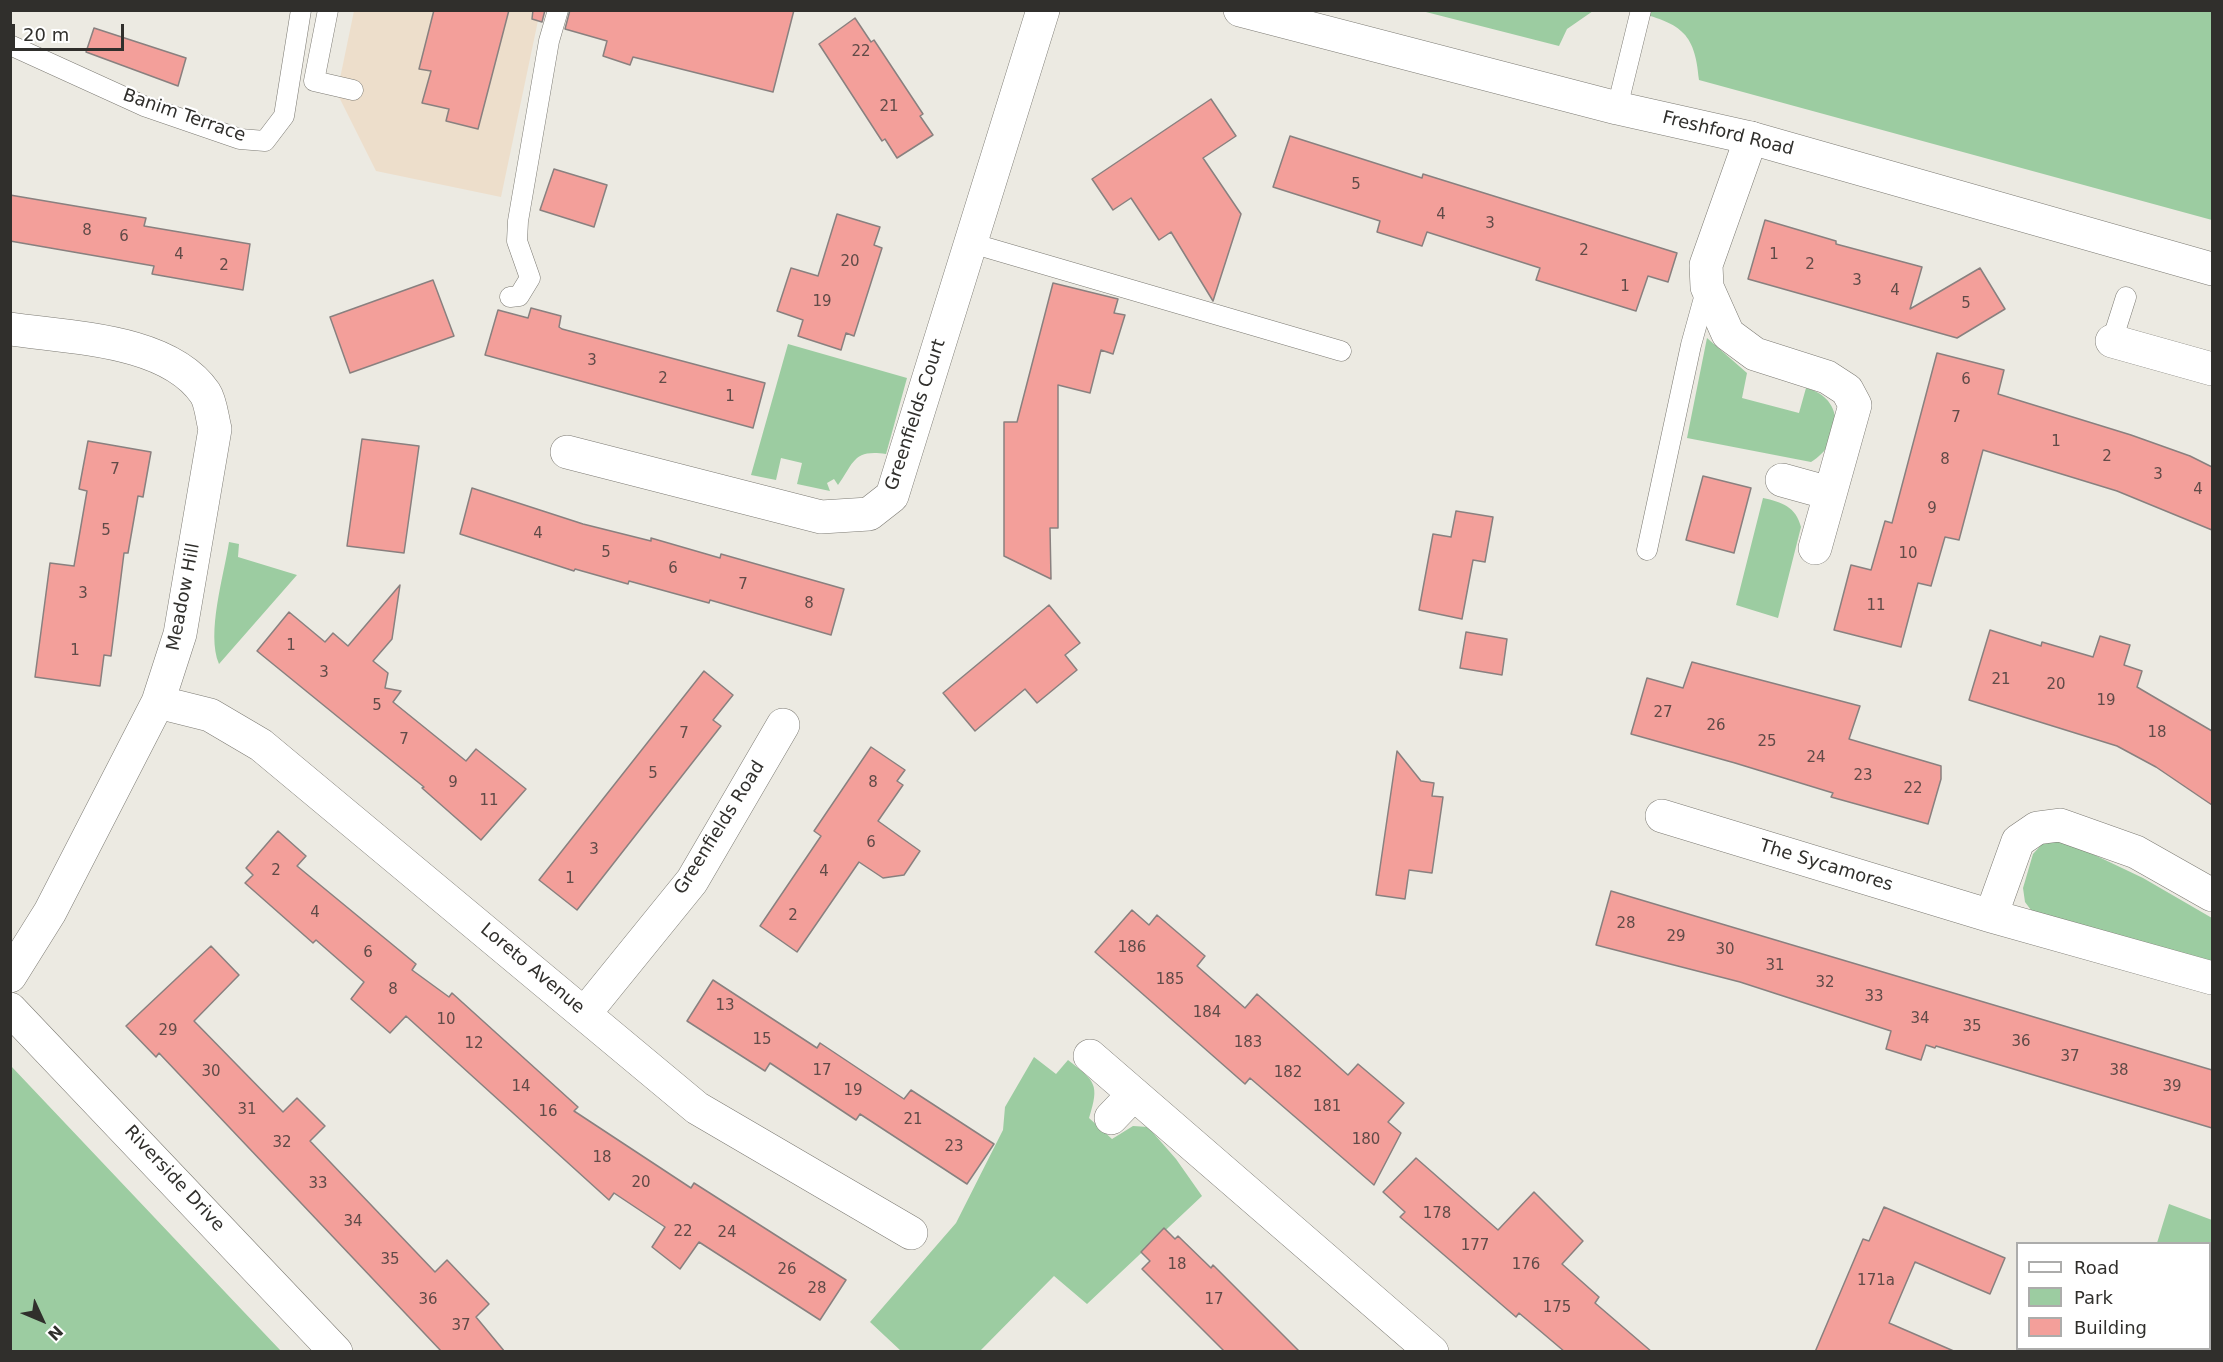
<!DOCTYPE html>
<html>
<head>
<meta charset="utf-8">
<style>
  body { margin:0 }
  #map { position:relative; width:2223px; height:1362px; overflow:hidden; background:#eceae2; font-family:"DejaVu Sans",sans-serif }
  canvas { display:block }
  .frame { position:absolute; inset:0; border:12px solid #302f2c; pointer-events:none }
  .legend { position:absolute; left:2016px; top:1242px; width:195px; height:108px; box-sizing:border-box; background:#fff; border:2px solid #acacab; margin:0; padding:8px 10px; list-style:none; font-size:18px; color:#302f2c }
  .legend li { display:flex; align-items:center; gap:12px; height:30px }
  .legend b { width:30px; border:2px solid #acacab }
  .north { position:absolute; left:12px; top:1290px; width:60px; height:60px; -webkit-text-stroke:4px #fff; paint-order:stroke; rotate:134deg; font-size:16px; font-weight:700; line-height:24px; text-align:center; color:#302f2c }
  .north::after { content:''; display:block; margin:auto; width:21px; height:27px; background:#302f2c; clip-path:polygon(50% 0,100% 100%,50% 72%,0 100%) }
  .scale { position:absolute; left:12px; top:24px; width:112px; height:27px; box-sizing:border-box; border:3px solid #302f2c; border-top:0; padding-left:8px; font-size:18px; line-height:21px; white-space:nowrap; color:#302f2c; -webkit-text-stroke:4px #fff; paint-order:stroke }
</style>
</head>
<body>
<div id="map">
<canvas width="2223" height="1362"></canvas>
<div class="frame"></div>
<ul class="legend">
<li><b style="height:8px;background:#fff"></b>Road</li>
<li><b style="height:16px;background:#9ccca1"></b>Park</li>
<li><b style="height:16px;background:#f39f9a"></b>Building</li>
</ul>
<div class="north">N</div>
<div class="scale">20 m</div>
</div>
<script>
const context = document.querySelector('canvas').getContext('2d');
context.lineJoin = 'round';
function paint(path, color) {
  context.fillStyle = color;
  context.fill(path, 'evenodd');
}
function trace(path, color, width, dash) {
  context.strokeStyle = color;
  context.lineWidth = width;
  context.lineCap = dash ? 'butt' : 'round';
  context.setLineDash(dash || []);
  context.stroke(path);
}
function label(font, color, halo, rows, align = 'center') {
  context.font = font + ' "DejaVu Sans",sans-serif';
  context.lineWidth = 4.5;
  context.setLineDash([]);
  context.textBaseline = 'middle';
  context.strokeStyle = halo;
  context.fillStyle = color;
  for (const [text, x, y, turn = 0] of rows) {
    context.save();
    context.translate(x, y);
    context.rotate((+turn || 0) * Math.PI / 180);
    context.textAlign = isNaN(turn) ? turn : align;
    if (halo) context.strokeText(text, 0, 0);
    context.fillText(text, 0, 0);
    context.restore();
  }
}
paint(new Path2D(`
  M 354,11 L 540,11 L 501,197 L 376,171 L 337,93 Z`), '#eddecb');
paint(new Path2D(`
  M 1422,11 L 1593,11 L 1567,29 L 1559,46 Z
  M 1634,11 L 2212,11 L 2212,220 L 1699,80 C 1695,30 1679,24 1634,11 Z
  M 1707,338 L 1747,373 L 1742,398 L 1799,413 L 1806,388 C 1846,398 1843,443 1811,462 L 1687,438 Z
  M 788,344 L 907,378 L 886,454 C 853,449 854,463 838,485 L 834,479 L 827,483 L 830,491 L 797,484 L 802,463 L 781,458 L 776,480 L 751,475 Z
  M 1763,498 C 1782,502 1796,507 1801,527 L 1778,618 L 1736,605 Z
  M 229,542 L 239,544 L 238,557 L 297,575 L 219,664 C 206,633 224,576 229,542 Z
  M 2061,839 L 2143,878 L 2212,918 L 2212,964 L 2034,914 L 2025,902 L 2023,888 L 2033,854 L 2044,842 Z
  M 1034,1057 L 1056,1074 L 1068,1060 C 1095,1081 1100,1084 1089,1118 L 1112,1139 L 1133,1126 L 1148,1127 L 1176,1159 L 1202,1196 L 1087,1304 L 1054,1276 L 980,1351 L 901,1351 L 870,1322 L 956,1223 L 1003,1130 L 1005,1107 Z
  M 11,1066 L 243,1311 L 281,1351 L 11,1351 Z
  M 2169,1204 L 2212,1220 L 2212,1351 L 2123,1351 L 2124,1348 L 2210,1348 L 2210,1244 L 2157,1243 Z`), '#9ccca1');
const building = new Path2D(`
  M 434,10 L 509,10 L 478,129 L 446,121 L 449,109 L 422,103 L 431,71 L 419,69 Z
  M 533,10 L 545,10 L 542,22 L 532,19 Z
  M 570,10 L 794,10 L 773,92 L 633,57 L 630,65 L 603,56 L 607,41 L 565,29 Z
  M 855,18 L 871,42 L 874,40 L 923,114 L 920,116 L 933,135 L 897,158 L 885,139 L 882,141 L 819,44 Z
  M 94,28 L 186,58 L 178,86 L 86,52 Z
  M 1211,99 L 1236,136 L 1203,158 L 1241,214 L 1213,301 L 1171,232 L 1159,240 L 1131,198 L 1113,210 L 1092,179 Z
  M 1290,136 L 1422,178 L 1423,174 L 1677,253 L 1668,282 L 1648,276 L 1636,311 L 1536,280 L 1540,268 L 1427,232 L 1422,246 L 1377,232 L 1380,221 L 1273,187 Z
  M 554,169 L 607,185 L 594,227 L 540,210 Z
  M 10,195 L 146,218 L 144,226 L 250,244 L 243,290 L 152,274 L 154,266 L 10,241 Z
  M 837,214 L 880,227 L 874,245 L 882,248 L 854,336 L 846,333 L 841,350 L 798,336 L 803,320 L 777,311 L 791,268 L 818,276 Z
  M 1765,220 L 1836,241 L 1836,244 L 1922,267 L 1910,309 L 1980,268 L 2005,309 L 1957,338 L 1748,279 Z
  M 433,280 L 454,336 L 350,373 L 330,317 Z
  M 1053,283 L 1118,299 L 1114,313 L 1125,315 L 1113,354 L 1101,350 L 1090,393 L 1058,385 L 1058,528 L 1050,528 L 1051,579 L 1004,556 L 1004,422 L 1017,422 Z
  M 531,308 L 561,316 L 559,327 L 562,329 L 765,383 L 753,428 L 485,355 L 498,310 L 528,318 Z
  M 1937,353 L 2004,370 L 1998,394 L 2131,435 L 2190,456 L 2212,467 L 2212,530 L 2117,491 L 1983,450 L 1959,540 L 1945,537 L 1931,586 L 1918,583 L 1901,647 L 1834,630 L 1851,565 L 1871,570 L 1885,521 L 1892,523 Z
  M 362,439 L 419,446 L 404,553 L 347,546 Z
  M 88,441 L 151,452 L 143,497 L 138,496 L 128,553 L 124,553 L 111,656 L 104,655 L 100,686 L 35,677 L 50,563 L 74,566 L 87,491 L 79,489 Z
  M 1703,476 L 1751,488 L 1734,553 L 1686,540 Z
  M 472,488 L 583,524 L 651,541 L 651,538 L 720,558 L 721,554 L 844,589 L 831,635 L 710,600 L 709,603 L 629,581 L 628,584 L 575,569 L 574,571 L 460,534 Z
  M 1456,511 L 1493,517 L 1485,562 L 1473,560 L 1462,619 L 1419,610 L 1433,534 L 1451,537 Z
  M 400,585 L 392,639 L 373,661 L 388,673 L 385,688 L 401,691 L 393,702 L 466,761 L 476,749 L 526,789 L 481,840 L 422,788 L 424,787 L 257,651 L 289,612 L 325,642 L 333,633 L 348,646 Z
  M 1049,605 L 1080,643 L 1065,655 L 1077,670 L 1037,703 L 1025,689 L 975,731 L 943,693 Z
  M 1990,630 L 2041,646 L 2042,642 L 2093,657 L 2100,636 L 2130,645 L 2124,665 L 2142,671 L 2137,687 L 2212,731 L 2212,805 L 2156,767 L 2117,746 L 1969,700 Z
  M 1466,632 L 1507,639 L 1502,675 L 1460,668 Z
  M 1692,662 L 1860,706 L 1849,739 L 1941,766 L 1941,779 L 1928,824 L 1831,797 L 1833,793 L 1735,763 L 1631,734 L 1647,678 L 1683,688 Z
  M 704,671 L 733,695 L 713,720 L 721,726 L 577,910 L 539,880 Z
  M 871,747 L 905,770 L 897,781 L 903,785 L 878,821 L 920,851 L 904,875 L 883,878 L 859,862 L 797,952 L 760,926 L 821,836 L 814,831 Z
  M 1397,751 L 1421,781 L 1434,783 L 1432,796 L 1443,797 L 1432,873 L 1409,870 L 1405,899 L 1376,895 Z
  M 278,831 L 306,856 L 297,866 L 416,964 L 412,970 L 449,997 L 452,993 L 578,1107 L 574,1111 L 691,1188 L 694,1183 L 846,1280 L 820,1320 L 699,1242 L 680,1269 L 652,1247 L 665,1227 L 614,1193 L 609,1200 L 406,1016 L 390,1033 L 351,999 L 364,982 L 316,940 L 313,943 L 245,883 L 253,875 L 246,868 Z
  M 1611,891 L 2212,1070 L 2212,1128 L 1936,1046 L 1935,1048 L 1926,1045 L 1921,1060 L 1886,1049 L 1891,1031 L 1740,982 L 1596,945 Z
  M 1132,910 L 1149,925 L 1157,915 L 1205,956 L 1197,966 L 1245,1008 L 1257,994 L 1348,1075 L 1358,1064 L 1404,1103 L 1388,1122 L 1401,1133 L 1374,1185 L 1250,1078 L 1245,1084 L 1095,952 Z
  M 211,946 L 239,975 L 194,1021 L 283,1112 L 297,1098 L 325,1126 L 310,1141 L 435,1272 L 447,1260 L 489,1304 L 476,1317 L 505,1352 L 442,1352 L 159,1053 L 156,1057 L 126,1026 Z
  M 713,980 L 817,1048 L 820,1043 L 904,1099 L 911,1090 L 994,1144 L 967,1184 L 860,1114 L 856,1120 L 770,1063 L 765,1071 L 687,1021 Z
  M 1416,1158 L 1498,1230 L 1534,1192 L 1583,1241 L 1562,1264 L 1599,1297 L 1595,1303 L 1652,1352 L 1565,1352 L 1519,1313 L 1516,1317 L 1400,1217 L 1405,1212 L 1383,1192 Z
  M 1884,1207 L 2005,1258 L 1990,1294 L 1915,1262 L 1889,1323 L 1956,1352 L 1815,1352 L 1863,1239 L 1869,1241 Z
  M 1164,1228 L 1175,1239 L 1178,1236 L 1211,1268 L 1213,1265 L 1300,1352 L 1225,1352 L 1142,1269 L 1150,1261 L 1141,1252 Z`);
paint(building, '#f39f9a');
trace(building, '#89807f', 1.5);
const service = new Path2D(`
  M 328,10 L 314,81 L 353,90
  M 10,45 L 144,106 L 240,139 L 265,141 L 284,116 L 301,10
  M 1617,108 L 1641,10
  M 971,243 L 1341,351
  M 510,297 L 519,296 L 530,278 L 517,241 L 518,221 L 549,41 L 558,10
  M 2112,341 L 2126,297
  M 1647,550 L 1691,345 L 1707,287`);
const minor = new Path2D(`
  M 1751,138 L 1706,265 L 1707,287 L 1728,334 L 1755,354 L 1827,377 L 1847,390 L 1855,405 L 1815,548
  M 10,329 C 71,338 168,339 205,393 C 211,402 212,418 215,429 L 180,634 L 158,702 L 50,912 L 10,976
  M 2112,341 L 2212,369
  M 567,452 L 821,517 L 869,514 L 892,496 L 1043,10
  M 1782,480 L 1829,493
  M 158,702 L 210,715 L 261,745 L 697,1108 L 911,1233
  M 1662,816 L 1991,916 L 2212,978
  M 1991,916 L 2018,841 L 2037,828 L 2060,825 L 2136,852 L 2212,895
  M 10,1009 L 336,1352
  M 585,1013 L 692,881 L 783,725
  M 1090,1056 L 1432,1352
  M 1111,1118 L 1134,1094`);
const secondary = new Path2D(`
  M 1240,10 L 1617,108 L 1751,138 L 2212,269`);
trace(service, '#7c7a73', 21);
trace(minor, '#7c7a73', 34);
trace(secondary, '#7c7a73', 34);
trace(service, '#fff', 20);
trace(minor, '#fff', 33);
trace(secondary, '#fff', 33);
label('15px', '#614b48', null, [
  ["22",861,52],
  ["21",889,107],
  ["5",1356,185],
  ["4",1441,215],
  ["3",1490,224],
  ["8",87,231],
  ["6",124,237],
  ["2",1584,251],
  ["4",179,255],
  ["1",1774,255],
  ["20",850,262],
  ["2",1810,265],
  ["2",224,266],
  ["3",1857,281],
  ["1",1625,287],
  ["4",1895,291],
  ["19",822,302],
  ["5",1966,304],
  ["3",592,361],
  ["2",663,379],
  ["6",1966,380],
  ["1",730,397],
  ["7",1956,418],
  ["1",2056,442],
  ["2",2107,457],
  ["8",1945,460],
  ["7",115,470],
  ["3",2158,475],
  ["4",2198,490],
  ["9",1932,509],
  ["5",106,531],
  ["4",538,534],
  ["5",606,553],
  ["10",1908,554],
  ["6",673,569],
  ["7",743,585],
  ["3",83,594],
  ["8",809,604],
  ["11",1876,606],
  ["1",291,646],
  ["1",75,651],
  ["3",324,673],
  ["21",2001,680],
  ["20",2056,685],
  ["19",2106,701],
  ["5",377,706],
  ["27",1663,713],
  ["26",1716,726],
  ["18",2157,733],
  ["7",684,734],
  ["7",404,740],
  ["25",1767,742],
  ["24",1816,758],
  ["5",653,774],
  ["23",1863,776],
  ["9",453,783],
  ["8",873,783],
  ["22",1913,789],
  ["11",489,801],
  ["6",871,843],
  ["3",594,850],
  ["2",276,871],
  ["4",824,872],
  ["1",570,879],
  ["4",315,913],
  ["2",793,916],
  ["28",1626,924],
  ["29",1676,937],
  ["186",1132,948],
  ["30",1725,950],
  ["6",368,953],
  ["31",1775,966],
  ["185",1170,980],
  ["32",1825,983],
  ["8",393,990],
  ["33",1874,997],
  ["13",725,1006],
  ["184",1207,1013],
  ["34",1920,1019],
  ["10",446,1020],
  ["35",1972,1027],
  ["29",168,1031],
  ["15",762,1040],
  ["36",2021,1042],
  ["183",1248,1043],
  ["12",474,1044],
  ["37",2070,1057],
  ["17",822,1071],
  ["38",2119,1071],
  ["30",211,1072],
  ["182",1288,1073],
  ["14",521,1087],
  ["39",2172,1087],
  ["19",853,1091],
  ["181",1327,1107],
  ["31",247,1110],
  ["16",548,1112],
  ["21",913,1120],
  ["180",1366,1140],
  ["32",282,1143],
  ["23",954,1147],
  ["18",602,1158],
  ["20",641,1183],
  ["33",318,1184],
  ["178",1437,1214],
  ["34",353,1222],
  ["22",683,1232],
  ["24",727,1233],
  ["177",1475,1246],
  ["35",390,1260],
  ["18",1177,1265],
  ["176",1526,1265],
  ["26",787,1270],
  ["171a",1876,1281],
  ["28",817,1289],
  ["36",428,1300],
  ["17",1214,1300],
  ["175",1557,1308],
  ["37",461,1326]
]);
label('18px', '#302f2c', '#fff', [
  ["Banim Terrace",184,116,19],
  ["Freshford Road",1728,134,14],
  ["Greenfields Court",916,415,-72],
  ["Meadow Hill",184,597,-79],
  ["Greenfields Road",720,828,-58],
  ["The Sycamores",1826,866,17],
  ["Loreto Avenue",532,969,40],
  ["Riverside Drive",174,1179,47]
]);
</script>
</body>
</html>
